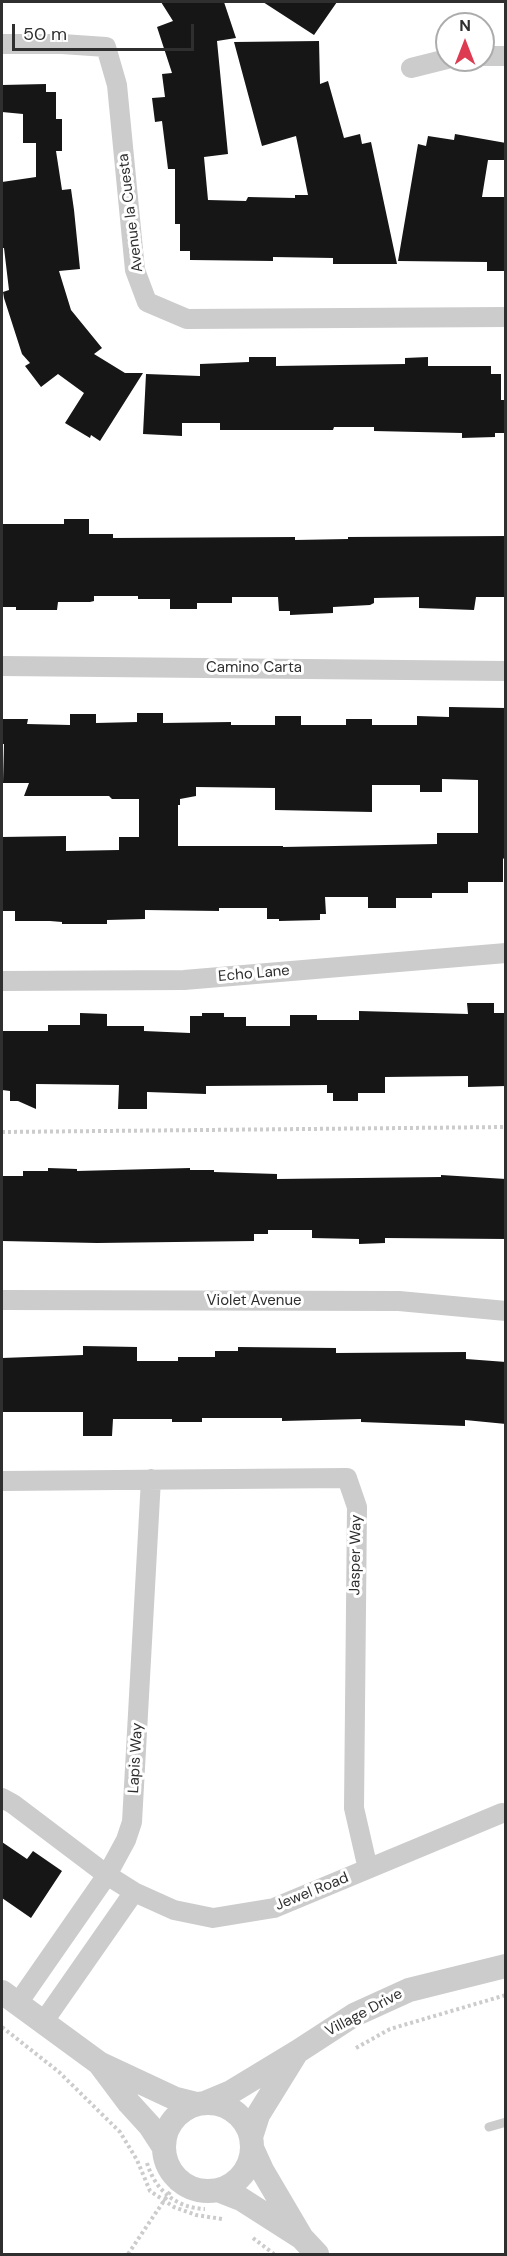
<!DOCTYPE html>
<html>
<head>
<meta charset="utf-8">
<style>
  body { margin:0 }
  #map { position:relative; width:507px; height:2256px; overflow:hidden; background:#fff; font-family:"DM Sans",sans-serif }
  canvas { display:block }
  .frame { position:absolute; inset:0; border:3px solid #2f2f2f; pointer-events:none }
  .north { position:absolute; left:435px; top:12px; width:60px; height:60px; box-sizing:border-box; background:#fff; border:2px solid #acacac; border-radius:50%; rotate:0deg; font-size:16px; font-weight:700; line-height:24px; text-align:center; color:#2f2f2f }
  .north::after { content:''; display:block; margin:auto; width:21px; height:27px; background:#dc3b51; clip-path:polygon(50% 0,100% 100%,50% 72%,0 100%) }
  .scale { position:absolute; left:12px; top:24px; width:182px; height:27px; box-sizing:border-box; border:3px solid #2f2f2f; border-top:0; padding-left:8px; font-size:18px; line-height:21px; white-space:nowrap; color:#2f2f2f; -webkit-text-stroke:4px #fff; paint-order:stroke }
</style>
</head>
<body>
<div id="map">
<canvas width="507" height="2256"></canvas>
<div class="frame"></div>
<div class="north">N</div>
<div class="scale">50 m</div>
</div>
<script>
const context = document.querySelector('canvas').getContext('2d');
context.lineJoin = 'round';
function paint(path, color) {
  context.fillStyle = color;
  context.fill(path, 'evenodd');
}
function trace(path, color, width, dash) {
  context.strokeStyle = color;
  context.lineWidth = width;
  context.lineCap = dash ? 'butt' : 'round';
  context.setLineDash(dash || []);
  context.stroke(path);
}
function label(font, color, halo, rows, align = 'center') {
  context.font = font + ' "DM Sans",sans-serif';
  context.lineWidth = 6;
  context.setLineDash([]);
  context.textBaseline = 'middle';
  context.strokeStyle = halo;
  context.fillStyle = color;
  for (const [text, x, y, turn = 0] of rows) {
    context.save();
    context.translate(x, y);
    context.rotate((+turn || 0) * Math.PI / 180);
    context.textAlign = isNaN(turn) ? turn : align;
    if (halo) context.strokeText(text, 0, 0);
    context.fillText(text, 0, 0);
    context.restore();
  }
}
paint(new Path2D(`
  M 161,2 L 224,2 L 236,38 L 217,41 L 228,154 L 204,157 L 208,200 L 246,201 L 248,197 L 295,198 L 295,195 L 308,195 L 296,136 L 262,146 L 234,42 L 319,41 L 320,84 L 328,81 L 344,138 L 360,134 L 362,144 L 371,142 L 397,264 L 333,264 L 333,258 L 273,257 L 273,261 L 190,260 L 190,251 L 180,251 L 180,224 L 175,224 L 175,169 L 168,169 L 162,121 L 155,122 L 152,98 L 165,97 L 162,74 L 172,73 L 157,27 L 173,21 Z
  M 263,2 L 337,2 L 314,35 Z
  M 46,84 L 46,92 L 56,92 L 56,119 L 62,119 L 62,151 L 56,151 L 62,190 L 71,189 L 74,210 L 80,269 L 59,271 L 71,310 L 102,348 L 94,354 L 125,373 L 143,373 L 100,441 L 91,435 L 90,438 L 65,423 L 84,393 L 58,374 L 41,387 L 25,366 L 30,363 L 22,354 L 4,298 L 3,292 L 9,290 L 4,248 L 2,248 L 2,182 L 36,177 L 36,143 L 23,143 L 23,114 L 2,112 L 2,85 Z
  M 455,134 L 506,143 L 506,160 L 488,160 L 482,197 L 506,197 L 506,271 L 487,271 L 487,262 L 398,261 L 418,144 L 426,146 L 428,136 L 454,140 Z
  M 249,357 L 276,357 L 276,366 L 405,364 L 405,358 L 428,357 L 428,366 L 491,366 L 491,374 L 501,374 L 501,400 L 506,400 L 506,433 L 495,433 L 495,437 L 462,438 L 462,433 L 374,431 L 374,427 L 334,427 L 333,430 L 220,430 L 220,423 L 182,423 L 182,436 L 143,434 L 146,374 L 200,376 L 200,364 L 249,362 Z
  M 64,519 L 89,519 L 89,534 L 113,534 L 113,538 L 295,537 L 295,540 L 348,539 L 348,537 L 506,536 L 506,597 L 476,597 L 474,610 L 419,608 L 419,597 L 374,598 L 374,603 L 370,605 L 333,607 L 333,613 L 290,615 L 290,611 L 279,611 L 278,597 L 232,597 L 232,603 L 197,603 L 197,609 L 170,609 L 170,599 L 138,599 L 138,596 L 94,596 L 94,601 L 90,602 L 58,602 L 57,610 L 16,610 L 16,607 L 2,607 L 2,524 L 64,524 Z
  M 449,707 L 506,708 L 506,856 L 503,859 L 503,882 L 468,882 L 468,893 L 432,893 L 432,898 L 396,898 L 396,908 L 368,908 L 368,897 L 325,897 L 326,914 L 320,914 L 320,920 L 279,921 L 279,919 L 267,919 L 267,908 L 219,908 L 219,911 L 145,910 L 145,919 L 107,920 L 107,924 L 62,924 L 62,922 L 50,921 L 15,921 L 15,911 L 2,911 L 2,837 L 66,836 L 66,851 L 119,850 L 119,837 L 139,837 L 139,799 L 112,799 L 109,796 L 24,796 L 29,783 L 3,783 L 4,744 L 2,744 L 2,719 L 28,719 L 27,724 L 70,725 L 70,714 L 96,714 L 96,723 L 137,722 L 137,713 L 163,713 L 163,723 L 231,722 L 231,725 L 275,725 L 275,716 L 301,716 L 301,725 L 346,725 L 346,719 L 372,719 L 372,725 L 417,725 L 417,716 L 449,717 ZM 442,779 L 478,780 L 478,833 L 437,833 L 437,844 L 283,847 L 283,846 L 178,846 L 178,805 L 180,805 L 180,799 L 196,796 L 196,787 L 275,788 L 275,810 L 372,812 L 372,785 L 420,785 L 420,792 L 442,792 Z
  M 467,1003 L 494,1003 L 494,1013 L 506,1013 L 506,1086 L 468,1087 L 468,1076 L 385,1077 L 385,1093 L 358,1093 L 358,1101 L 333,1101 L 333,1093 L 327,1093 L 327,1085 L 206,1086 L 206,1094 L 147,1092 L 147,1109 L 118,1109 L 119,1085 L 36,1084 L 36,1109 L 18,1101 L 10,1101 L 10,1091 L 2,1090 L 2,1031 L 48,1031 L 48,1025 L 80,1025 L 80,1013 L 107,1014 L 107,1026 L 144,1026 L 144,1031 L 190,1033 L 190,1016 L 202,1016 L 202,1013 L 224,1013 L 224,1017 L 246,1017 L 246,1026 L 290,1026 L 290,1015 L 317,1015 L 317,1020 L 359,1020 L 359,1011 L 468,1014 Z
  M 48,1168 L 77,1169 L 77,1171 L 190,1168 L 190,1170 L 214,1170 L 214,1172 L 277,1174 L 277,1179 L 441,1177 L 441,1175 L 506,1179 L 506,1239 L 385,1238 L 385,1243 L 359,1244 L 359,1239 L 312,1238 L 312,1230 L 268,1230 L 268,1234 L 254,1234 L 254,1241 L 97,1243 L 2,1241 L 2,1176 L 23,1176 L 23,1171 L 48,1171 Z
  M 83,1346 L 137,1347 L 137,1361 L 178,1361 L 178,1357 L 215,1357 L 215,1351 L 238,1351 L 238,1347 L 336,1348 L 336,1353 L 466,1352 L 466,1359 L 506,1362 L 506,1424 L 465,1420 L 465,1426 L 361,1422 L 361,1419 L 282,1421 L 282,1418 L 202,1418 L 202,1422 L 172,1422 L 172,1419 L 113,1419 L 112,1436 L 83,1436 L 83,1412 L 2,1412 L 2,1358 L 83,1355 Z
  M 2,1842 L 27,1859 L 33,1851 L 62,1871 L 31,1918 L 2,1898 Z`), '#161616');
trace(new Path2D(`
  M 2,1132 L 506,1127
  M 2,2027 L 59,2072 L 120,2132 L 137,2160 L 150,2191 L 174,2207 L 196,2215 L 222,2219
  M 356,2048 L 390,2029 L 506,1995
  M 147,2163 C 155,2190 176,2208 205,2209
  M 253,2238 L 274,2254
  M 128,2254 L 178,2180`), '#ccc', 4, [3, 3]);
trace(new Path2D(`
  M 489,2127 L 506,2122`), '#ccc', 9);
trace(new Path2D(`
  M 2,44 L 62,44 L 106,47 L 117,85 L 135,270 L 147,302 L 187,319 L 506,317
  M 483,56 L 506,56
  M 411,68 L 447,59
  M 2,666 L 506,671
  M 2,981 L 184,980 L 506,953
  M 2,1300 L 399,1301 L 506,1311
  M 2,1481 L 347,1478 L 357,1507 L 354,1808 L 368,1869
  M 2,1798 L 13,1804 L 107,1875 L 134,1892 L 174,1910 L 213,1918 L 274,1908 L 502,1813
  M 18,2003 L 107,1875 L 126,1840 L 132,1822 L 151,1479
  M 44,2021 L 134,1892`), '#ccc', 20);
trace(new Path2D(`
  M 2,1992 L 99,2063
  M 297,2052 L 354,2015 L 409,1990 L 506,1966
  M 207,2102 L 231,2092 L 297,2052 L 258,2115 L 251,2137
  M164 2147a44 44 0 1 1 88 0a44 44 0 1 1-88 0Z
  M 163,2146 L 150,2126 L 129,2103 L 99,2063 L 176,2099 L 196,2104
  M 218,2190 L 241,2199 L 302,2238 L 262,2170 L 252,2148
  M 302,2238 L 317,2254`), '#ccc', 24);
label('15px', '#2f2f2f', '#fff', [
  ["Avenue la Cuesta",131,213,-97],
  ["Camino Carta",254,668],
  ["Echo Lane",254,974,-5],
  ["Violet Avenue",254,1301],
  ["Jasper Way",356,1555,-89],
  ["Lapis Way",136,1758,-87],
  ["Jewel Road",312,1892,-22],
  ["Village Drive",364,2013,-28]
]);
</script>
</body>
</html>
